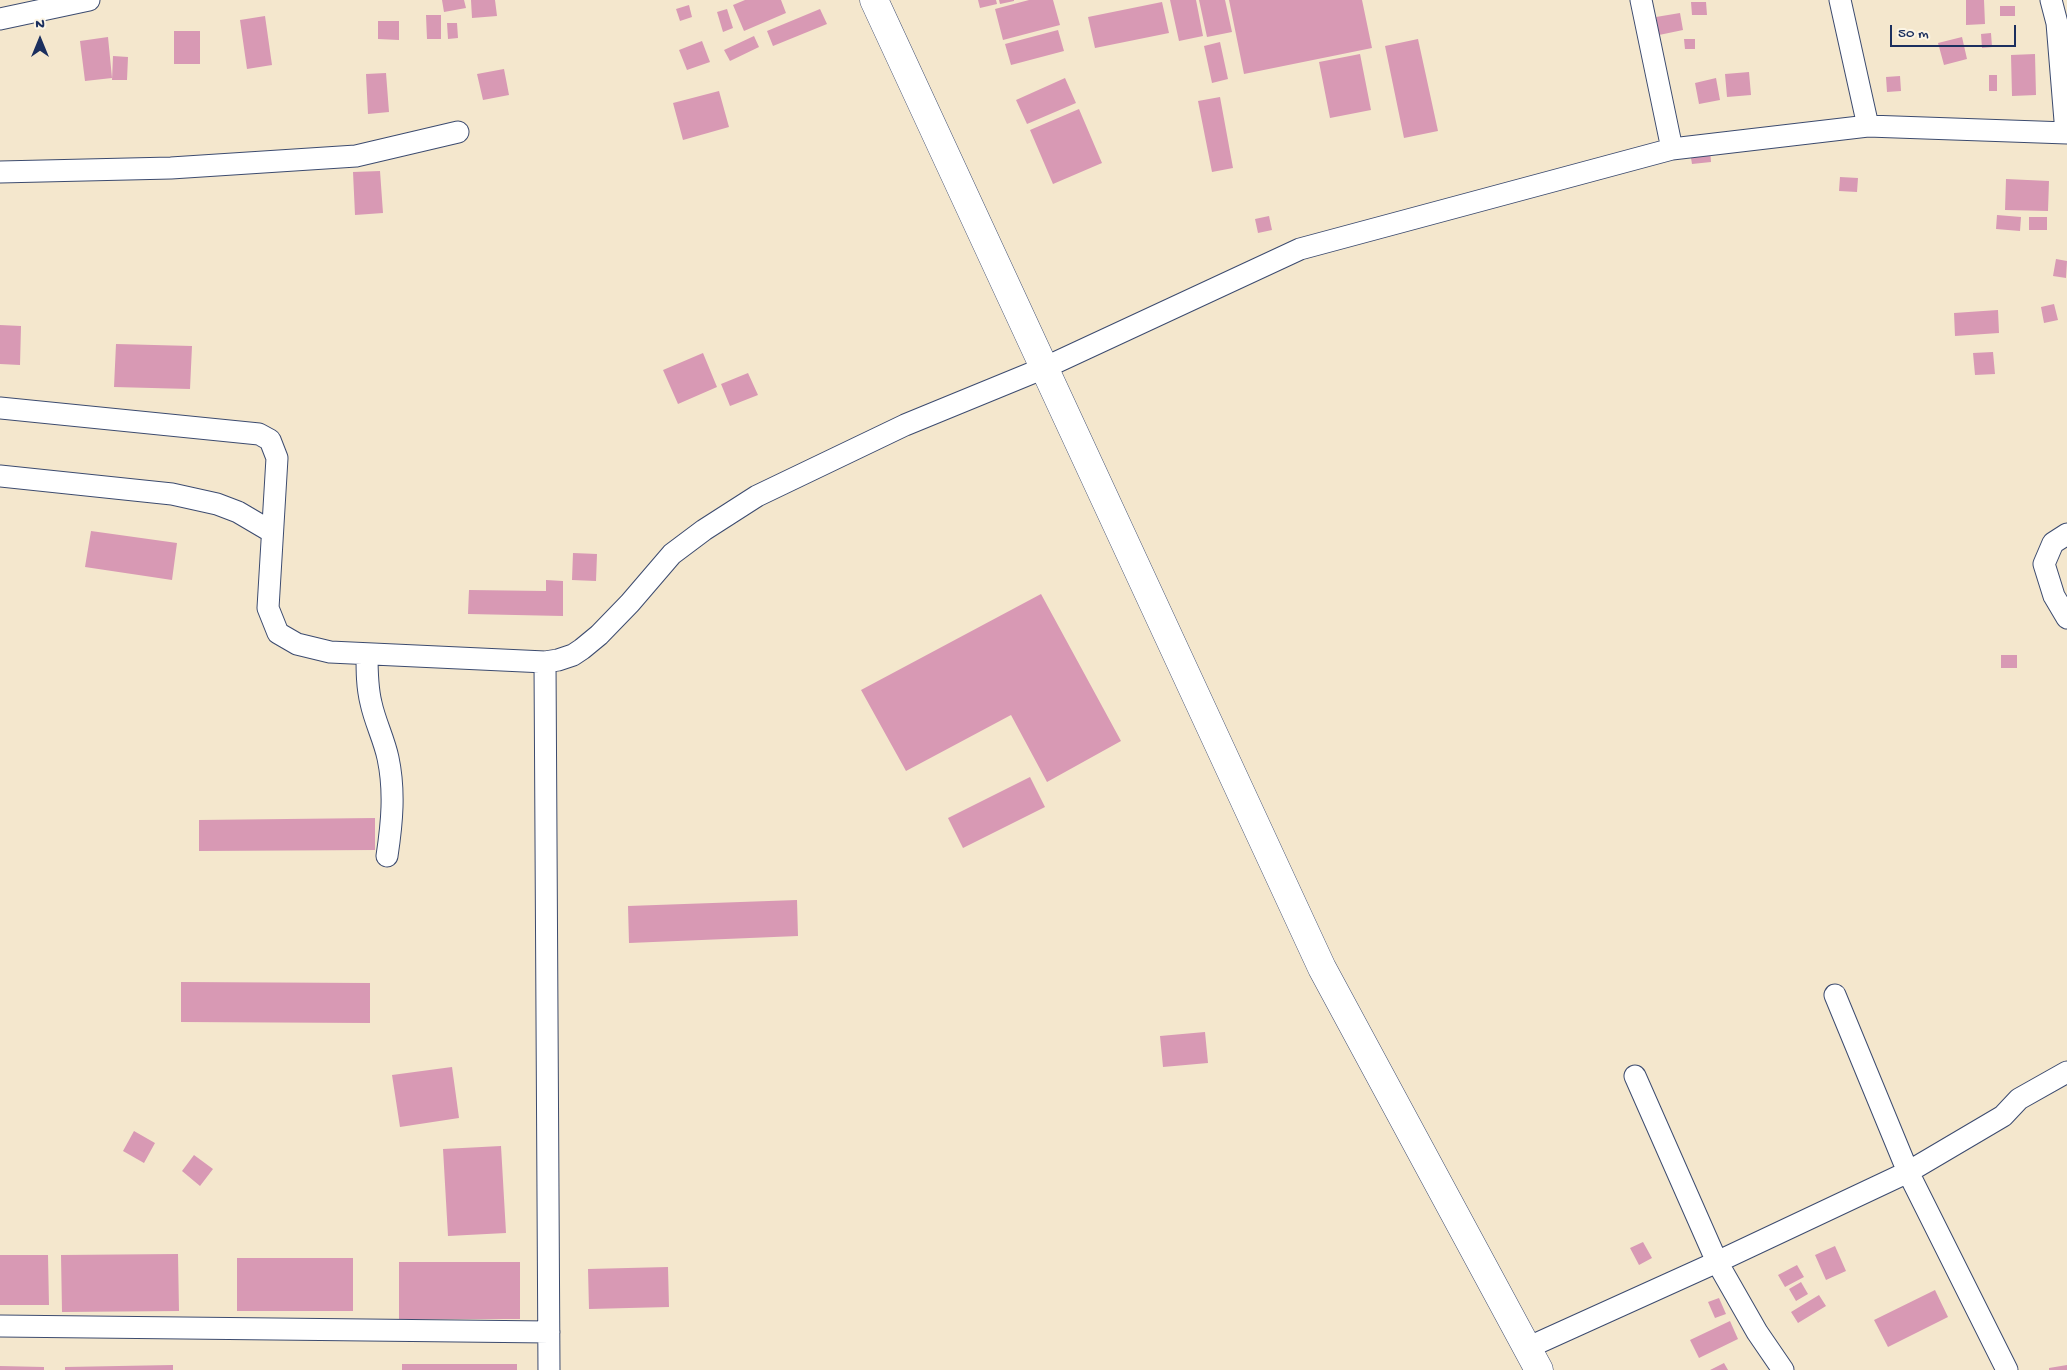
<!DOCTYPE html>
<html>
<head>
<meta charset="utf-8">
<style>
  body { margin:0 }
  #map { position:relative; width:2067px; height:1370px; overflow:hidden; background:#f4e7cd; font-family:"Gochi Hand",sans-serif }
  canvas { display:block }
  .north { position:absolute; left:15px; top:15px; width:50px; height:50px; -webkit-text-stroke:4px #fcf5e5; paint-order:stroke; rotate:0deg; font-size:14px; font-weight:700; line-height:20px; text-align:center; color:#1b2f5e }
  .north::after { content:''; display:block; margin:auto; width:18px; height:22px; background:#1b2f5e; clip-path:polygon(50% 0,100% 100%,50% 72%,0 100%) }
  .scale { position:absolute; left:1890px; top:25px; width:126px; height:22px; box-sizing:border-box; border:2px solid #1b2f5e; border-top:0; padding-left:6px; font-size:15px; line-height:18px; white-space:nowrap; color:#1b2f5e; -webkit-text-stroke:4px #fcf5e5; paint-order:stroke }
</style>
</head>
<body>
<div id="map">
<canvas width="2067" height="1370"></canvas>
<div class="north">N</div>
<div class="scale">50 m</div>
</div>
<script>
const context = document.querySelector('canvas').getContext('2d');
context.lineJoin = 'round';
function paint(path, color) {
  context.fillStyle = color;
  context.fill(path, 'evenodd');
}
function trace(path, color, width, dash) {
  context.strokeStyle = color;
  context.lineWidth = width;
  context.lineCap = dash ? 'butt' : 'round';
  context.setLineDash(dash || []);
  context.stroke(path);
}
paint(new Path2D(`
  M 442,0 L 464,0 L 466,8 L 444,12 Z
  M 471,0 L 495,0 L 497,16 L 472,18 Z
  M 745,0 L 781,0 L 786,13 L 744,31 L 733,5 Z
  M 978,0 L 996,0 L 997,4 L 980,8 Z
  M 999,0 L 1014,0 L 1014,1 L 1000,4 Z
  M 1029,0 L 1053,0 L 1060,25 L 1003,40 L 995,9 Z
  M 1170,0 L 1196,0 L 1203,36 L 1179,41 Z
  M 1199,0 L 1225,0 L 1232,32 L 1207,37 Z
  M 1229,0 L 1362,0 L 1372,48 L 1244,74 Z
  M 1966,0 L 1984,0 L 1985,24 L 1966,25 Z
  M 1162,2 L 1169,33 L 1095,48 L 1088,17 Z
  M 1691,2 L 1706,2 L 1707,15 L 1692,15 Z
  M 689,5 L 692,17 L 680,21 L 676,9 Z
  M 2000,6 L 2015,6 L 2015,16 L 2000,16 Z
  M 727,9 L 733,28 L 723,32 L 717,12 Z
  M 820,9 L 827,24 L 773,46 L 767,31 Z
  M 1680,13 L 1683,30 L 1659,35 L 1656,17 Z
  M 426,15 L 441,15 L 441,39 L 427,39 Z
  M 265,16 L 272,65 L 247,69 L 240,20 Z
  M 378,21 L 399,21 L 399,40 L 378,39 Z
  M 447,23 L 457,23 L 458,38 L 448,39 Z
  M 1058,30 L 1064,51 L 1011,65 L 1005,44 Z
  M 174,31 L 200,31 L 200,64 L 174,64 Z
  M 1991,33 L 1992,47 L 1982,48 L 1981,34 Z
  M 754,36 L 759,47 L 730,61 L 724,50 Z
  M 108,37 L 112,78 L 85,81 L 80,41 Z
  M 1962,37 L 1967,59 L 1944,65 L 1938,43 Z
  M 1418,39 L 1438,131 L 1404,138 L 1385,46 Z
  M 1684,39 L 1695,39 L 1695,49 L 1685,49 Z
  M 702,41 L 710,62 L 687,70 L 679,50 Z
  M 1220,42 L 1228,79 L 1212,83 L 1204,46 Z
  M 1360,54 L 1371,110 L 1330,118 L 1319,62 Z
  M 2035,54 L 2036,95 L 2012,96 L 2011,55 Z
  M 113,56 L 128,57 L 127,80 L 112,80 Z
  M 504,69 L 509,95 L 483,100 L 477,74 Z
  M 1749,72 L 1751,95 L 1727,97 L 1725,74 Z
  M 386,73 L 389,112 L 368,114 L 366,74 Z
  M 1989,75 L 1997,75 L 1997,91 L 1989,91 Z
  M 1900,76 L 1901,91 L 1887,92 L 1886,77 Z
  M 1065,78 L 1076,103 L 1027,124 L 1016,100 Z
  M 1716,78 L 1720,100 L 1699,104 L 1695,83 Z
  M 719,91 L 729,127 L 683,140 L 673,103 Z
  M 1220,97 L 1233,168 L 1212,172 L 1198,101 Z
  M 1079,109 L 1102,163 L 1053,184 L 1030,130 Z
  M 1710,150 L 1711,162 L 1692,164 L 1690,152 Z
  M 380,171 L 383,213 L 355,215 L 353,172 Z
  M 1840,177 L 1858,178 L 1857,192 L 1839,191 Z
  M 2006,179 L 2049,181 L 2048,211 L 2005,210 Z
  M 1997,215 L 2021,217 L 2020,231 L 1996,229 Z
  M 1269,216 L 1272,230 L 1258,233 L 1255,219 Z
  M 2029,217 L 2047,217 L 2047,230 L 2029,230 Z
  M 2056,259 L 2067,261 L 2066,278 L 2053,276 Z
  M 2054,304 L 2058,320 L 2044,323 L 2041,307 Z
  M 1998,310 L 1999,333 L 1955,336 L 1954,313 Z
  M 0,325 L 21,326 L 20,365 L 0,364 Z
  M 116,344 L 192,346 L 190,389 L 114,387 Z
  M 1993,352 L 1995,374 L 1975,375 L 1973,353 Z
  M 703,353 L 717,387 L 678,404 L 663,370 Z
  M 748,373 L 758,395 L 730,406 L 721,384 Z
  M 91,531 L 177,543 L 172,580 L 85,567 Z
  M 573,553 L 597,554 L 596,581 L 572,580 Z
  M 546,580 L 563,581 L 563,616 L 468,614 L 469,590 L 546,591 Z
  M 1041,594 L 1121,741 L 1047,782 L 1011,715 L 906,771 L 861,690 Z
  M 2001,655 L 2017,655 L 2017,668 L 2001,668 Z
  M 1030,777 L 1045,807 L 963,848 L 948,818 Z
  M 375,818 L 375,850 L 199,851 L 199,820 Z
  M 797,900 L 798,936 L 629,943 L 628,906 Z
  M 181,982 L 370,983 L 370,1023 L 181,1022 Z
  M 1205,1032 L 1208,1063 L 1163,1067 L 1160,1036 Z
  M 452,1067 L 459,1118 L 400,1127 L 392,1075 Z
  M 134,1131 L 155,1143 L 144,1163 L 123,1151 Z
  M 501,1146 L 506,1233 L 448,1236 L 443,1149 Z
  M 194,1155 L 213,1169 L 200,1186 L 182,1171 Z
  M 1643,1242 L 1652,1258 L 1639,1265 L 1630,1248 Z
  M 1835,1246 L 1846,1271 L 1826,1280 L 1815,1255 Z
  M 178,1254 L 179,1311 L 62,1312 L 61,1255 Z
  M 0,1255 L 48,1255 L 49,1305 L 0,1305 Z
  M 237,1258 L 353,1258 L 353,1311 L 237,1311 Z
  M 399,1262 L 520,1262 L 520,1319 L 399,1319 Z
  M 1797,1265 L 1804,1277 L 1785,1287 L 1778,1275 Z
  M 668,1267 L 669,1307 L 589,1309 L 588,1269 Z
  M 1801,1282 L 1808,1294 L 1796,1301 L 1789,1289 Z
  M 1935,1290 L 1948,1317 L 1888,1347 L 1874,1320 Z
  M 1819,1295 L 1826,1306 L 1798,1323 L 1791,1312 Z
  M 1719,1298 L 1726,1314 L 1715,1318 L 1708,1302 Z
  M 1730,1321 L 1738,1339 L 1699,1358 L 1690,1340 Z
  M 1724,1363 L 1728,1370 L 1710,1370 Z
  M 402,1364 L 517,1364 L 517,1370 L 402,1370 Z
  M 173,1365 L 173,1370 L 65,1370 L 65,1367 Z
  M 2067,1365 L 2067,1370 L 2049,1370 L 2049,1368 Z
  M 0,1366 L 44,1367 L 44,1370 L 0,1370 Z`), '#d899b4');
const minor = new Path2D(`
  M 1641,0 L 1672,149
  M 1840,0 L 1868,126
  M 2051,0 L 2057,23 L 2066,133
  M 0,19 L 89,0
  M 0,172 L 171,168 L 356,156 L 458,132
  M 0,408 L 259,434 L 270,440 L 277,458 L 268,608 L 278,633 L 297,644 L 330,652 L 545,662 L 558,660 L 573,655 L 582,649 L 599,635 L 630,603 L 672,554 L 704,530 L 757,496 L 905,425 L 1044,368 L 1300,249 L 1672,149 L 1868,126 L 2067,133
  M 0,476 L 172,494 L 217,504 L 238,512 L 272,532
  M 2067,534 L 2053,543 L 2044,564 L 2054,596 L 2067,618
  M 367,654 C 367,671 367,687 371,703 C 375,722 384,739 388,758 C 395,791 392,823 387,856
  M 545,662 L 549,1370
  M 1835,995 L 1908,1172 L 2007,1370
  M 1635,1076 L 1717,1262 L 1757,1332 L 1783,1370
  M 0,1326 L 549,1332
  M 1527,1348 L 1717,1262 L 1908,1172 L 2003,1116 L 2019,1099 L 2067,1072`);
const major = new Path2D(`
  M 874,0 L 1322,968 L 1539,1370`);
trace(minor, '#3c4b6f', 23);
trace(major, '#3c4b6f', 29);
trace(minor, '#fff', 21);
trace(major, '#fff', 28);
</script>
</body>
</html>
